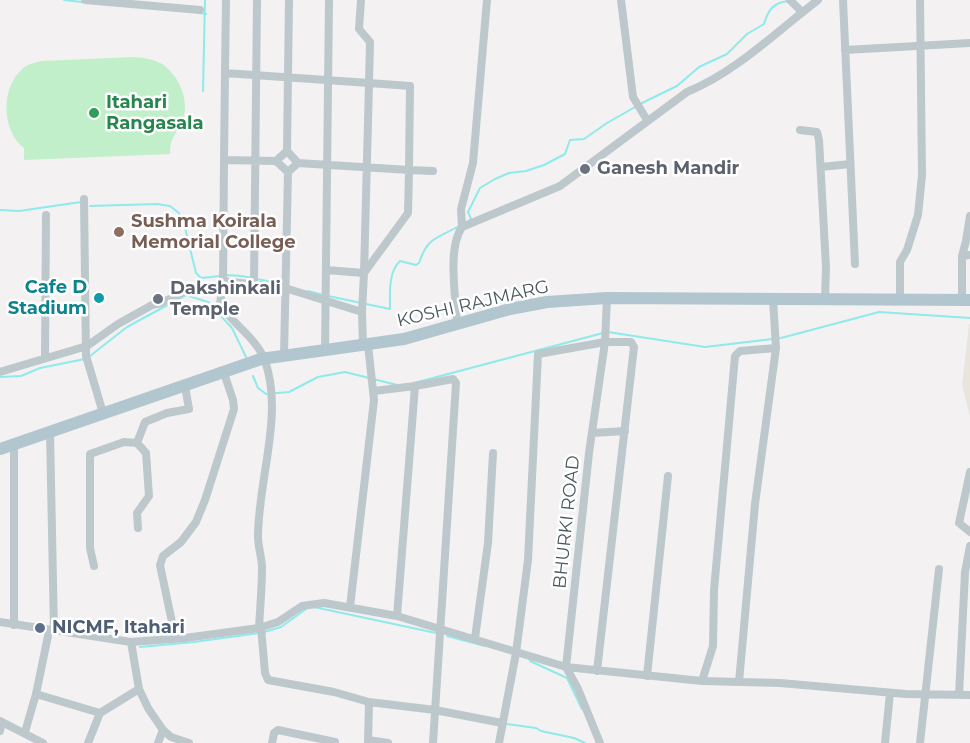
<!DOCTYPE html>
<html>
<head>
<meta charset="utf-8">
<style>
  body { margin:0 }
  canvas { display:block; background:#f3f1f1 }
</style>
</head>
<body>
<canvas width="970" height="743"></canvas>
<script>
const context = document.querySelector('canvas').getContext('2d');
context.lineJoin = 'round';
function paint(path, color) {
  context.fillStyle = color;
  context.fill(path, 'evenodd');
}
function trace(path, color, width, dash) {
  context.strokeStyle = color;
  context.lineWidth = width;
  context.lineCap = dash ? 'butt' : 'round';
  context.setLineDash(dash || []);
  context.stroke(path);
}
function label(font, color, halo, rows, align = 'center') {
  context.font = font + ' Montserrat,sans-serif';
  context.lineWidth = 5;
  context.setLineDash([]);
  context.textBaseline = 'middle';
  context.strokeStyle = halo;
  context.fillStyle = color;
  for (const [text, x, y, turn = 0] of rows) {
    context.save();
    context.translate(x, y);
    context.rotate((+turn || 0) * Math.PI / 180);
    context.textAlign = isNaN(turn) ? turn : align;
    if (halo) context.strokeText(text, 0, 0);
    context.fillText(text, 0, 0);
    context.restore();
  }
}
paint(new Path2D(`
  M 969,324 L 970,324 L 970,417 L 962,385 Z`), '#eae4de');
paint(new Path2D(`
  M 134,57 C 144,58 153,59 162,64 C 178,74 190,100 183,119 C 177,134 170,136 170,154 L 24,160 L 24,148 C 0,130 0,81 28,65 C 32,63 37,62 42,61 Z`), '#c1efca');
trace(new Path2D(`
  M 64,0 L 82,2
  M 199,13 L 206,14
  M 203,91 L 205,0
  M 640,104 L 677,86 L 699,67 L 727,54 L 747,34 L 764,24 C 768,10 773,3 788,1
  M 90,206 L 157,204 L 170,206 L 179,213 L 185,228 L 196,273 L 201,278 L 220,276
  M 0,210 L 19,211 L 81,202
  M 470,220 L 471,219 L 468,212 L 480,188 L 495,179 L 509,173 L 526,171 L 544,165 L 565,154 L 570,140 L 584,139 L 607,123 L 635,107
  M 226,275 L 242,276 L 282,284
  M 308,291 L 323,295
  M 328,296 L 390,309 C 390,294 388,272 400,261 L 416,265 L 419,263 C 428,236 437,239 459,226
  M 608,332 L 705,347 L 781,338 L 879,312 L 970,318
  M 90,356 L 127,327 L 186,295 L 208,302 L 232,328 L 247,359
  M 253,376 L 258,388 L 266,394 L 289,392 L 318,377 L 345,372 L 397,385
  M 0,377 L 21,376 L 40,368 L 85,359
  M 414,383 L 603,333
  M 314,607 L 436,633
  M 264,632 L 281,627 L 306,609
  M 447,636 L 485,646
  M 140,647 L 194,642 L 259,633
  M 530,661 L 567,678 L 582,709
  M 507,724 L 536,728 L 541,731 L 574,738 L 585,743`), '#8eeaeb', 2);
trace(new Path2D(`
  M 85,0 L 200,10
  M 226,0 L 225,73 L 369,83 L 370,42 L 359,29 L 361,0
  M 289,0 L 287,151 L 298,163 L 409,170 L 408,213 L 364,273 L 362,312 L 363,346
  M 621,0 L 633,97 L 647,120
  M 790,0 L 802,12
  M 843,0 L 855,264
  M 845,50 L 970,43
  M 225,73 L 224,160 L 276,161
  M 800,130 L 817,132 L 819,140 L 826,267 L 825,300
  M 287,151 L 276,161 L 288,172 L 298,163
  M 224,160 L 223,281 L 285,288 L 362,312
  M 821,167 L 850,164
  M 84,199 L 86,356 L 103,413
  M 970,216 L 966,241 L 962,256 L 970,255
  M 462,227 L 461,209 L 473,163 L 487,0
  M 962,256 L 962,300
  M 326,270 L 364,273 L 369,83 L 410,86 L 409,170 L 433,171
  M 223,281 L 220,304 C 232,324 257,338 265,361 C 284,414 258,480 258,537 C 258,547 262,558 262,568 C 262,588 260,608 259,628
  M 254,283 L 257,0
  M 900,300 L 900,262 L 907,250 L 918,215 L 922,175 L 920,0
  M 457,324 C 456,297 447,249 462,227 L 560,186 L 687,92 C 736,72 776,32 818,0
  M 325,350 L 329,0
  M 284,355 L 288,172
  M 45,358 L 46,215
  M 0,372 L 87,346 L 118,324 L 152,305 L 161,303 L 192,288
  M 374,391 L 415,386 L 453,379 L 456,383 L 433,743
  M 50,432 L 54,631
  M 592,433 L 625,431
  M 970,472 L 959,523 L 970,532
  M 138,528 L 137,513 L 149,496 L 146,453 L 137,443 L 145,422 L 167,413 L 189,409 L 185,386
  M 94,566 L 90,548 L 90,454 L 124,442 L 137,443
  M 350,607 L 374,400 L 368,345
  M 397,616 L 415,386
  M 0,622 L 131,642 L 185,638 L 259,628 L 278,622 L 302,606 L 324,603 L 397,616 L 566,667 L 702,681 L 780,683 L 906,694 L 970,695
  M 14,625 L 14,444
  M 261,627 L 265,673 L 268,680 L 334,692 L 369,702 L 368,743
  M 173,637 L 173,627 L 160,565 L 163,556 L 181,542 L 196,522 L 205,500 L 234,409 L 233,400 L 224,373
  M 475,638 L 488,543 L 493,453
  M 131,642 L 139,689 L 148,708 L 163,730 L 171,737 L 189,743
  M 647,676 L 668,476
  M 702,681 L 713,646 L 714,590 L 735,356 L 740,351 L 776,348
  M 739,682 L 755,504 L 776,348 L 773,299
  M 36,694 L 100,713
  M 959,695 L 965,572 L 970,546
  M 369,702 L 435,710 L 502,723
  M 0,721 L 43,743
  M 0,731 L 2,722
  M 25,732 L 36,694 L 49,631
  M 368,740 L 388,743
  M 88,743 L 100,713 L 139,689
  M 158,743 L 163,730
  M 272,743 L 274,733 L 278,730 L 335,742
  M 499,743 L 516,653 L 528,560 L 538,354 L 605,342 L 631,342 L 634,347 L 597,671
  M 600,743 L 578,689 L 566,667 L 589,453 L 605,342 L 607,298
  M 885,743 L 890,693
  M 920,743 L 939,569`), '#bdc8cd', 8);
trace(new Path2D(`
  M 0,449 L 261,359 L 404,339 L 510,309 L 547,302 L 607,298 L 970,300`), '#b1c6cf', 12);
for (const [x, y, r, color] of [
  [94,113,6,"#2e9e5b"],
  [585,169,6,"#6b7280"],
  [119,232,6,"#8d6e63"],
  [99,298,6,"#0f9aa8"],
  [158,299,6,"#6b7280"],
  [40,628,6,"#5c6f8a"]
]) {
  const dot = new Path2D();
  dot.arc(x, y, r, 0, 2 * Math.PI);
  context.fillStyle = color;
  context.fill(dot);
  trace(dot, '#fff', 2);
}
label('bold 18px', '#27864d', '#fff', [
  ["Itahari",106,103],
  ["Rangasala",106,124]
], 'left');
label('bold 18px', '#5b616d', '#fff', [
  ["Ganesh Mandir",597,169],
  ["Dakshinkali",170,289],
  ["Temple",170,310]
], 'left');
label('bold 18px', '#785e54', '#fff', [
  ["Sushma Koirala",131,222],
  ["Memorial College",131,243]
], 'left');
label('bold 18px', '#0d838f', '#fff', [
  ["Cafe D",87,288],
  ["Stadium",87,309]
], 'right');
label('18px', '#49585e', '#fff', [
  ["KOSHI RAJMARG",473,304,-13],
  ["BHURKI ROAD",567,522,-84]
]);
label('bold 18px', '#4e5e75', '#fff', [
  ["NICMF, Itahari",52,628]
], 'left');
</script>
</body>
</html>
